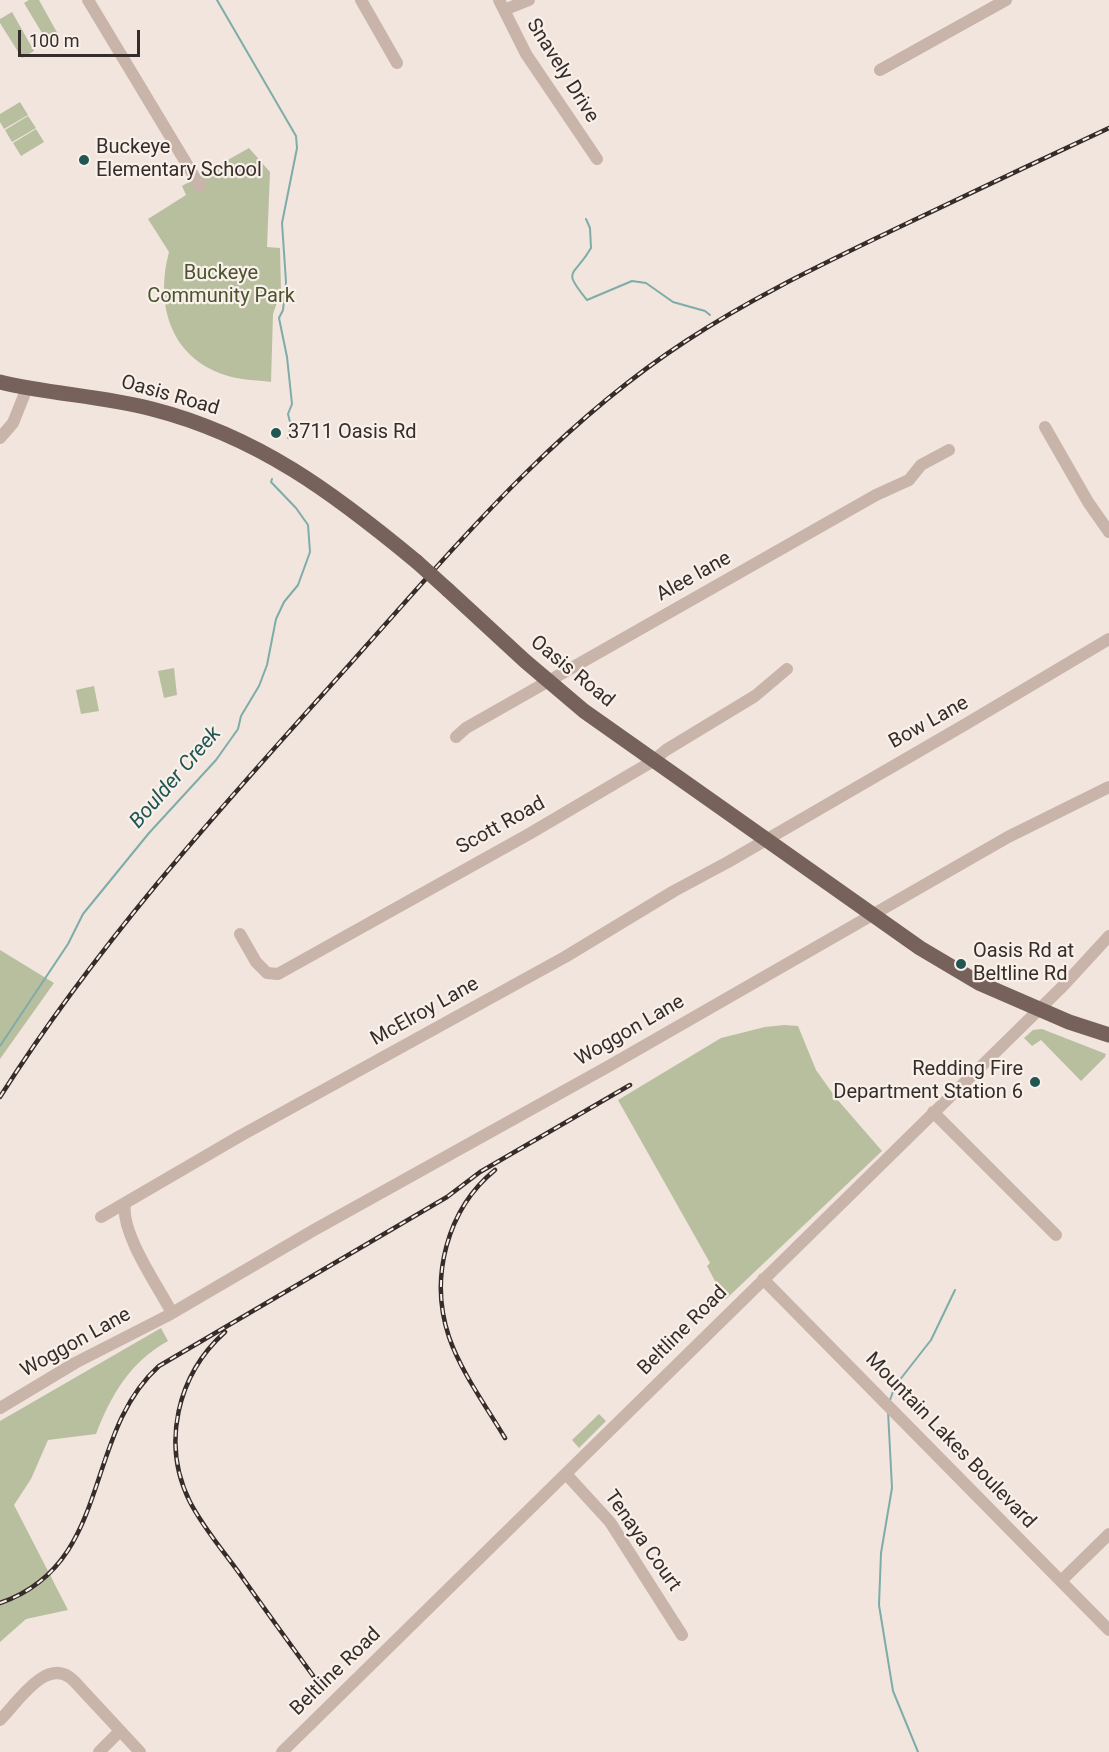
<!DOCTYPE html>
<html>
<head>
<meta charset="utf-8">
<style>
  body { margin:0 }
  #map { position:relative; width:1109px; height:1752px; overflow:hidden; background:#f1e5de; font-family:Roboto,sans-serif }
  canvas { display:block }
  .scale { position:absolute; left:18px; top:30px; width:122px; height:27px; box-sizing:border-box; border:3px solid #362c29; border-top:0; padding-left:8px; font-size:18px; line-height:21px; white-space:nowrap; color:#362c29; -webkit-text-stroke:4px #f9f0ea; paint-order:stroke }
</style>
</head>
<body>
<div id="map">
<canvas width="1109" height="1752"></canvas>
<div class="scale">100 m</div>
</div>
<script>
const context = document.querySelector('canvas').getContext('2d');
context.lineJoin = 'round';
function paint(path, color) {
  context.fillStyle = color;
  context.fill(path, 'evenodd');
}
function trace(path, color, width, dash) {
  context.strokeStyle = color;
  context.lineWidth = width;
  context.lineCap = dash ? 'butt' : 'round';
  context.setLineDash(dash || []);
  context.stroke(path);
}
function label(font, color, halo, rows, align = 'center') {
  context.font = font + ' Roboto,sans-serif';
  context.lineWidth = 4.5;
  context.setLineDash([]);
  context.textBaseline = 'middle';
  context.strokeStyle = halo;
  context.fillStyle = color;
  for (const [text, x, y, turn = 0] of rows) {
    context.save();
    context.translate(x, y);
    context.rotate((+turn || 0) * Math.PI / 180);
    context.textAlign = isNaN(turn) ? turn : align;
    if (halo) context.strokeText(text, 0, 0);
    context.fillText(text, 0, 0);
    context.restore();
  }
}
paint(new Path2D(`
  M 29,0 L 39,0 L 59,36 L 48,43 L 24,3 Z
  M 12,12 L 34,51 L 22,58 L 0,23 L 0,19 Z
  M 20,102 L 28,115 L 4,129 L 0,122 L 0,114 Z
  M 28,116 L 36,128 L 12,142 L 5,130 Z
  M 36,129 L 44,142 L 21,156 L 13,143 Z
  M 249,148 L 270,172 L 267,247 L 280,248 L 281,291 L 273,314 L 271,382 C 256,380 240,380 225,375 C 170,357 155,304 169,252 L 148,219 L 186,195 L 182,186 Z
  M 174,668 L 177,695 L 164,698 L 158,671 Z
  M 94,686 L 99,711 L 81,714 L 76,690 Z
  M 0,950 L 54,983 L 0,1059 Z
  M 784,1025 L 798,1026 L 816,1070 L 836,1098 L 882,1151 L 725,1300 L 707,1266 L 710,1263 L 618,1100 L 721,1038 L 765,1027 Z
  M 1042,1029 L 1106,1054 L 1105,1057 L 1081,1081 L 1041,1040 L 1032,1046 L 1024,1038 L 1033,1030 Z
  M 161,1328 L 168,1341 C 130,1362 111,1395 96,1434 L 48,1440 L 31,1479 L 14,1505 L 68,1610 L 26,1619 L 0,1642 L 0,1421 Z
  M 599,1414 L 606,1421 L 579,1448 L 572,1440 Z`), '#b8bf9e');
trace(new Path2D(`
  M 217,0 L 296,136 L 297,148 L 282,223 L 286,282 L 283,310 L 279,318 L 287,357 L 292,404 L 288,414 L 291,426 L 288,438
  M 586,219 L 590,228 L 591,248 C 574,278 561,268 587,300 L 632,281 L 646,283 L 673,302 L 705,311 L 710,315
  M 0,1046 L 68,944 L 83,914 L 149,833 L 216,760 L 238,729 L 241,716 L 259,686 L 267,665 L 276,619 L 284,602 L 298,585 L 310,552 L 308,525 L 296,508 L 271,482 L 272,479
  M 890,1400 L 895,1386 L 931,1340 L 955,1290
  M 888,1411 L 892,1488 L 881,1553 L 879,1605 L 893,1691 L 918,1752`), '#7eaca9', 2);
trace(new Path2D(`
  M 88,0 L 200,186
  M 361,0 L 397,63
  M 499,0 L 526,54 L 597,159
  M 504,10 L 529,0
  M 880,70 L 1006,0
  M 1045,427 L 1088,502 L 1109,532
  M 0,438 L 13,423 L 27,388
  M 456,737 L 466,728 L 876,495 L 909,480 L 921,465 L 949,450
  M 240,934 L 256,962 L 267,973 L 278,974 L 529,834 L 653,761 L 666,750 L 755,696 L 787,669
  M 933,1112 L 1056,1235
  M 125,1203 C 120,1233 158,1286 172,1313
  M 101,1217 L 240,1136 L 565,957 L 674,891 L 728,862 L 966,724 L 1109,639
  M 763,1279 L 1109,1630
  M 0,1408 L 75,1363 L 167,1316 L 314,1230 L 609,1066 L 1008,837 L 1109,787
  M 566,1474 L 610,1522 L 682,1635
  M 1061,1581 L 1109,1534
  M 0,1720 C 18,1702 48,1654 74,1681 L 140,1752
  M 99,1752 L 119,1732
  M 282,1752 L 1064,985 L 1109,936`), '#c9b4aa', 12);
trace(new Path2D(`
  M 0,382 C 50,394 102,396 152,409 C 258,436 335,494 417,562
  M 448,590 L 525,661 L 584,711 L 920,948 L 979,983 L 1069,1022 L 1109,1035`), '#77615b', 15);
const rail = new Path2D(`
  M 0,1097 C 101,938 225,803 350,664 C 454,548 554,427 686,341 C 751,298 821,265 891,231 C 964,196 1036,162 1109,128
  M 495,1170 C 447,1209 429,1278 449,1337 C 461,1372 486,1406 505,1438
  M 225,1332 C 177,1375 161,1444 190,1502 C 204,1529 225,1553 242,1577 C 266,1611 290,1644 314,1677
  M 0,1603 C 113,1564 82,1435 159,1366 L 447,1197 L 480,1172 L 630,1085`);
trace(rail, '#362c29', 4.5);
trace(rail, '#f9f0ea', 2, [7]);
trace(new Path2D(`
  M 417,562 L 448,590`), '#77615b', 15);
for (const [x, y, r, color] of [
  [84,160,6,"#215653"],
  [276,433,6,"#215653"],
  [961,964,6,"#215653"],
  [1035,1082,6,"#215653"]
]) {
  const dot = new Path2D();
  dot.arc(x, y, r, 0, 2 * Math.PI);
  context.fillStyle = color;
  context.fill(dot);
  trace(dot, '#f9f0ea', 2);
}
label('20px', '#362c29', '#f9f0ea', [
  ["Snavely Drive",562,71,58],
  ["Oasis Road",170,396,16],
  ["Alee lane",694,577,-29],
  ["Oasis Road",572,672,39],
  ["Bow Lane",929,723,-29],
  ["Scott Road",501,826,-29],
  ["McElroy Lane",425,1012,-29],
  ["Woggon Lane",630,1031,-30],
  ["Beltline Road",683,1331,-45],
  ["Woggon Lane",76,1343,-29],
  ["Mountain Lakes Boulevard",950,1441,46],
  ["Tenaya Court",642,1541,55],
  ["Beltline Road",336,1672,-44]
]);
label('20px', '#362c29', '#f9f0ea', [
  ["Buckeye",96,148],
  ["Elementary School",96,171],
  ["3711 Oasis Rd",288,433],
  ["Oasis Rd at",973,952],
  ["Beltline Rd",973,975],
  ["Redding Fire",1023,1070,"right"],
  ["Department Station 6",1023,1093,"right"]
], 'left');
label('20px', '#4a532e', '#f9f0ea', [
  ["Buckeye",221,274],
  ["Community Park",221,297]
]);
label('italic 21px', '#215653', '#f9f0ea', [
  ["Boulder Creek",176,778,-49]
]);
</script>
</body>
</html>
